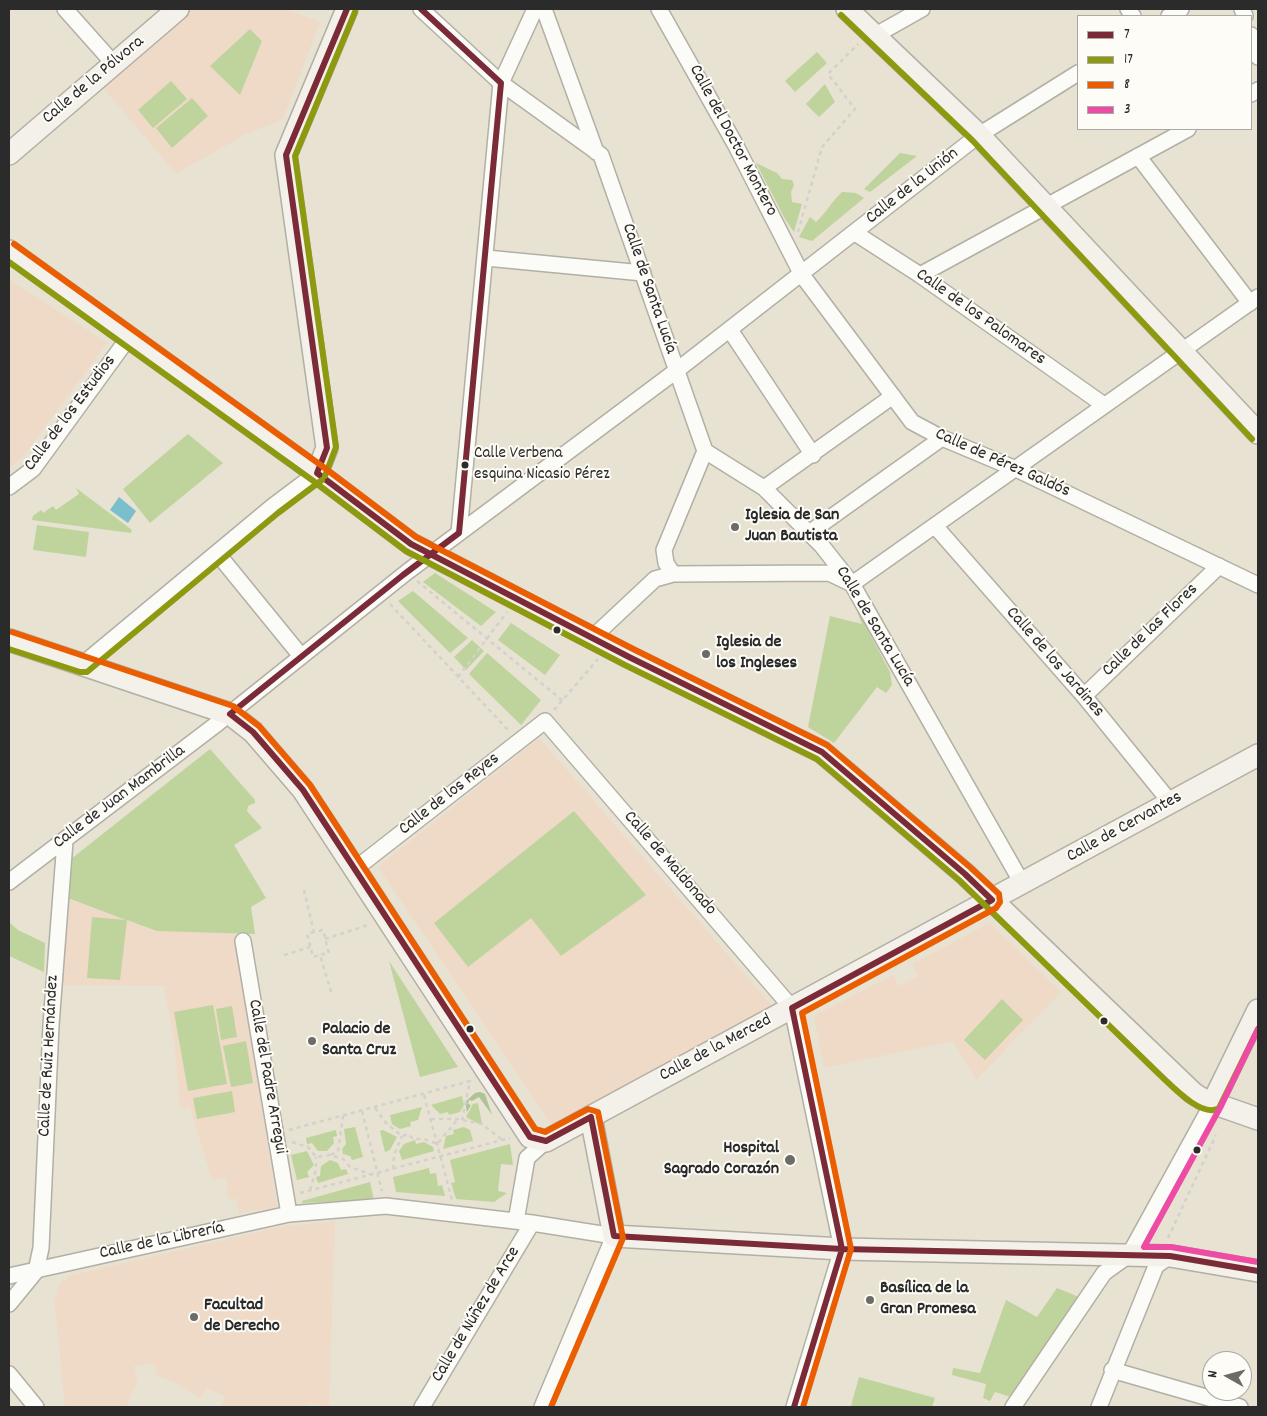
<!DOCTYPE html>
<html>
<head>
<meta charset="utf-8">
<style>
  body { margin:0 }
  #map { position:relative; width:1267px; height:1416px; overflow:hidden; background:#e7e2d1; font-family:Dekko,sans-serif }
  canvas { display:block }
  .frame { position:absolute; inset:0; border:10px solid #2b2b2b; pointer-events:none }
  .legend { position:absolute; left:1077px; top:15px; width:175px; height:115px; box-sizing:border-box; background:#fdfcf7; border:1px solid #a9a8a5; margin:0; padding:6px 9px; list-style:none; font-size:15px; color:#2b2b2b }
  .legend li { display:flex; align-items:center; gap:10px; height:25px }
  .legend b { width:25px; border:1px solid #a9a8a5 }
  .north { position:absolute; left:1202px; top:1351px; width:50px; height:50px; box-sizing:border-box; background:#fdfcf7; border:1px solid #a9a8a5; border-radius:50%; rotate:277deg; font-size:14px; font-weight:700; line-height:20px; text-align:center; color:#2b2b2b }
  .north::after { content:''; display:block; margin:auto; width:18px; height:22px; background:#6d6b65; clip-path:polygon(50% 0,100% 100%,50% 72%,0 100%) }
</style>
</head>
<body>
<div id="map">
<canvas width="1267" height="1416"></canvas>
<div class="frame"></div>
<ul class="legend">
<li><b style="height:6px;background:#7a2b37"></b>7</li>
<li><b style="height:6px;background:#8d990f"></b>17</li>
<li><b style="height:6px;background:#ea5d00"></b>8</li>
<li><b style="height:6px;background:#ee4ba4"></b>3</li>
</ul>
<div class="north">N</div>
</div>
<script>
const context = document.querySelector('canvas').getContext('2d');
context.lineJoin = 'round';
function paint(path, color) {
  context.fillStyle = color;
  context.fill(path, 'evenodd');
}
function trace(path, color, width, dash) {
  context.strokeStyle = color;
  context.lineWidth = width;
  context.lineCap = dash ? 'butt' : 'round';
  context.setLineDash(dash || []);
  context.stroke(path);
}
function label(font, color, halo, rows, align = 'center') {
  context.font = font + ' Dekko,sans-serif';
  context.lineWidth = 4;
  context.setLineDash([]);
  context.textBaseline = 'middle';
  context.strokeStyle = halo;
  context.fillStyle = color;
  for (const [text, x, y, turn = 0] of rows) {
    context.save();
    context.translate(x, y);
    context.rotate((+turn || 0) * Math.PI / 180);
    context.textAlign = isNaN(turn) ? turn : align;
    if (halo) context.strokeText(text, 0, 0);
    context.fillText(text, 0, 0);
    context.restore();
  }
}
paint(new Path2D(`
  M 192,9 L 287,9 L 320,22 L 283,119 L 244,135 L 176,174 L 101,85 Z
  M 9,279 L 107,343 L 21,459 L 9,468 Z
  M 539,738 L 775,1009 L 551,1124 L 378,867 Z
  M 68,898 L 157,931 L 235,933 L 277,1207 L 239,1213 L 236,1199 L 229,1199 L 226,1177 L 212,1180 L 190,1107 L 180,1109 L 174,1038 L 164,986 L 61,985 Z
  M 990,923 L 1061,992 L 976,1080 L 953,1041 L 824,1068 L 814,1016 L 893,975 L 899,986 L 918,976 L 912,964 Z
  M 335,1221 L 329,1407 L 311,1403 L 308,1407 L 227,1407 L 221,1405 L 225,1397 L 207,1388 L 200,1399 L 179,1384 L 157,1376 L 155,1363 L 134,1366 L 137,1382 L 126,1407 L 65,1407 L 54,1298 L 56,1297 L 59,1284 L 67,1279 L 68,1276 L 280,1227 Z`), '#efdac8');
paint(new Path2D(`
  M 250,29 L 262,41 L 240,95 L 210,66 Z
  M 817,52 L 827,63 L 795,92 L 785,81 Z
  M 171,81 L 187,99 L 153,128 L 138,110 Z
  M 825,84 L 835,102 L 819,117 L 806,104 Z
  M 192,98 L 208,116 L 172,148 L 156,128 Z
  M 900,153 L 917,156 L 870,192 L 864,189 Z
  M 756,163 L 777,173 L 782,179 L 792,180 L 794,185 L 791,192 L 792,202 L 802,204 L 794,232 L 785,219 Z
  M 842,192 L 856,193 L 864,198 L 812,241 L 799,237 L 810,217 L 816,222 C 826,213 832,201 842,192 Z
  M 188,434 L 223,463 L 150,523 L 123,489 Z
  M 76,488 L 132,530 L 131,533 L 32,520 L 33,516 L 41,510 L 43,513 L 53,506 L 56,510 L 79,494 Z
  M 37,525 L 89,532 L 86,557 L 33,550 Z
  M 435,573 L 496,612 L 481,626 L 423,582 Z
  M 413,591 L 468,638 L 450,653 L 398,601 Z
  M 854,604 L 890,672 L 892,685 L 886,693 L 877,687 L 834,743 L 808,727 L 830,616 L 862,624 Z
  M 511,623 L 560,655 L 545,675 L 498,640 Z
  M 472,640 L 484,651 L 466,670 L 454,657 Z
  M 487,653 L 541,700 L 521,725 L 469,674 Z
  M 210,749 L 255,800 L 255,803 L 248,806 L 247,811 L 262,828 L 234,845 L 266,898 L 251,907 L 255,934 L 157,931 L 127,920 L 120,980 L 87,978 L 92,917 L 126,920 L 68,898 L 71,859 Z
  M 574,811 L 646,895 L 561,956 L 531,918 L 468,967 L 434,923 Z
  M 9,922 L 18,930 L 45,943 L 44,972 L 9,956 Z
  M 389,961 L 458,1067 L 420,1077 Z
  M 1002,999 L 1023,1020 L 985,1060 L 964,1040 Z
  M 213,1005 L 227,1084 L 188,1091 L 174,1012 Z
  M 232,1006 L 237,1037 L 221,1040 L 216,1009 Z
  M 246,1041 L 253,1083 L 231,1087 L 223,1046 Z
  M 232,1091 L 235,1112 L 197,1119 L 193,1098 Z
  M 462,1096 L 464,1105 L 460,1112 L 449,1115 L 448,1112 L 440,1114 L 431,1105 Z
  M 478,1103 L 482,1124 L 479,1124 L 466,1117 L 473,1104 Z
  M 422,1107 L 418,1120 L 410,1122 L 411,1126 L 400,1129 L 392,1124 L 390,1115 Z
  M 355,1127 L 363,1157 L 352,1160 L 350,1156 L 343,1154 L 342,1149 L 346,1144 L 344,1129 Z
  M 464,1127 L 470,1130 L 473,1141 L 443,1149 L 446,1136 L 454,1134 L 453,1130 Z
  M 336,1130 L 337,1136 L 333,1137 L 334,1143 L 327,1151 L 318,1151 L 312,1143 L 307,1144 L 306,1138 Z
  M 383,1130 L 397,1137 L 390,1150 L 385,1152 L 380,1131 Z
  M 415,1140 L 416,1144 L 424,1142 L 433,1147 L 434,1151 L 402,1160 L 399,1151 L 404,1144 Z
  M 510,1144 L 513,1165 L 501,1164 L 498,1191 L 507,1193 L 494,1202 L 456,1199 L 451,1183 L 455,1182 L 450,1160 Z
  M 307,1151 L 314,1165 L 307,1172 L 309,1177 L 297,1180 L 291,1155 Z
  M 330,1160 L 338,1163 L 341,1170 L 346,1169 L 348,1174 L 318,1183 L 316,1177 L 320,1176 L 321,1166 Z
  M 429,1168 L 430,1174 L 436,1173 L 438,1186 L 442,1185 L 445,1196 L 396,1192 L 393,1177 Z
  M 370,1182 L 374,1200 L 302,1203 L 302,1201 Z
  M 1057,1288 L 1079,1297 L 1011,1397 L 995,1392 L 990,1401 L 983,1398 L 986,1384 L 952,1375 L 953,1368 L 980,1373 L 1006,1300 L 1037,1317 Z
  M 859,1377 L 935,1398 L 932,1407 L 851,1406 Z`), '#bfd39d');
paint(new Path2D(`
  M 480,1092 L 485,1094 L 492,1115 L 479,1097 L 472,1101 L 469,1100 L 468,1104 L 471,1105 L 467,1112 L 465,1102 L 475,1093 Z`), '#adc496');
paint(new Path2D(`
  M 119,497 L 136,511 L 128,523 L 110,510 Z`), '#7abfcc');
const street = new Path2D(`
  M 65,9 L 114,64
  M 421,9 L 501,83 L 601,155 L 705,451 L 764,488 L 822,546 L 852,584 L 1022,883
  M 544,9 L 596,152
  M 659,9 L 735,144 L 802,275 L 912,422 L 942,438 L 1016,469 L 1258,585
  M 1128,9 L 1133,16
  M 1242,9 L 1245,16
  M 1169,16 L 1181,9
  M 1251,35 L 1258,57
  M 874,36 L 922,9
  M 1251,94 L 1258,90
  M 1138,156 L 1250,303
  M 855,233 L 920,275 L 1104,405
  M 486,258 L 643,273
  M 920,275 L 1188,129
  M 730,330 L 813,455
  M 9,487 L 33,469 L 129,337
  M 764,488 L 893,396
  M 935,526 L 1084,696 L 1171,803
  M 459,533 L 501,83 L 535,9
  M 809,533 L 942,438
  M 217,553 L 301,656
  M 673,574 L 666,563 L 664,550 L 705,451
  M 592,638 L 655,579 L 673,574 L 829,573 L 852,584 L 1258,297
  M 83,664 L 273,506 L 317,473
  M 1084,696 L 1219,566
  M 355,869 L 545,721 L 792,1008 L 842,1249 L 794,1407
  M 9,882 L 218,723 L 407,572 L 676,371 L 979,135 L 1078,73
  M 243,941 L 289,1214
  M 516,1221 L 527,1158 L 546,1141
  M 9,1276 L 289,1214 L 386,1206 L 532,1223 L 614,1236 L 542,1407
  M 9,1304 L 36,1271 L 41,1248 L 51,1025 L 65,841
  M 1112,1370 L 1240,1407
  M 9,1374 L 36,1407
  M 422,1407 L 532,1223
  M 1013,1407 L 1104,1273 L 1129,1255 L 1213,1102
  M 1099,1407 L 1156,1266 L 1170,1256`);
const secondary = new Path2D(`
  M 847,9 L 979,135 L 1258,433
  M 9,154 L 178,9
  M 9,251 L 317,473 L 411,544 L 629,657 L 822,752 L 965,874 L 1193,1093 L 1204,1100 L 1258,1119
  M 317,473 L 327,448 L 286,155 L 347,9
  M 9,640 L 230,714 L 253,732 L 303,790 L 530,1137 L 546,1141 L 1258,755
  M 1213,1102 L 1258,1010
  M 591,1117 L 614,1236 L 842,1249 L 1170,1256 L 1258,1271`);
trace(street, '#b2afa4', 18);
trace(secondary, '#b2afa4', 24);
trace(new Path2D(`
  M 798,232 L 822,147 L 855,109 L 828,74 L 858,44
  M 417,581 L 563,701
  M 390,604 L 509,731
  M 458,677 L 507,612
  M 554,710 L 598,659
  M 304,890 L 314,932 L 323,930 L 329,953 L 320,955 L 332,995
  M 314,932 L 307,934 L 313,957 L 320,955
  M 325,939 L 371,924
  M 284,955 L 310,947
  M 424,1095 L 452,1200
  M 375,1108 L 386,1123 L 402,1136 L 408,1134 L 413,1139 L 424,1139 L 438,1144 C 443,1134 452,1129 457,1119
  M 362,1111 L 382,1191
  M 431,1119 L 457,1119 L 482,1124 L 501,1139
  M 289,1130 L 470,1081 L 462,1120
  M 292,1142 L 308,1147 L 316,1157 L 330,1155 L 343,1159 L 350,1167 L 370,1174
  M 331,1155 L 338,1151 L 343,1116
  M 393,1169 L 394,1155 L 402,1136
  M 310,1190 L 316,1170 L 316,1157
  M 300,1193 L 510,1138
  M 1168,1238 L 1216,1135`), '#d3d1cd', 2.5, [4, 4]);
trace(street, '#fbfbf8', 15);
trace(secondary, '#f4f0ea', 21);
trace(new Path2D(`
  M 347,9 L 286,155 L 327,448 L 317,473 L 411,544 L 629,657 L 822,752 L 965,874 L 992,900 L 792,1008 L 842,1249 L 794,1407
  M 421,9 L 501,83 L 459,533 L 403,575 L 230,714 L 253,732 L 303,790 L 530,1137 L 546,1141 L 591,1117 L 614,1236 L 842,1249 L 1170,1256 L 1258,1271`), '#7a2b37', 6);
trace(new Path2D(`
  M 841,15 L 973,141 L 1252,439
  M 9,262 L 312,480 L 406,551 L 625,665 L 817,759 L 959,880 L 1159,1074 C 1171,1085 1202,1119 1219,1108 L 1258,1029
  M 325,476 L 336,447 L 295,156 L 355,12
  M 9,649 L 80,672 L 87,672 L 278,513 L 322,480`), '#8d990f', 6);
trace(new Path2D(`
  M 14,244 L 322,466 L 416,537 L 633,649 L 827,745 L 971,868 L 999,894 L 1000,902 L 996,908 L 802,1013 L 851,1249 L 803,1407
  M 12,632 L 233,706 L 259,726 L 310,785 L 535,1129 L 545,1132 L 588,1109 L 598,1112 L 623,1238 L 551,1407`), '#ea5d00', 6);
trace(new Path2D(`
  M 1258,1029 L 1221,1106 L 1144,1247 L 1171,1247 L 1258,1262`), '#ee4ba4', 6);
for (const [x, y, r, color] of [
  [465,465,4.5,"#2b2b2b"],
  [735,527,5,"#6d6b65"],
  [557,630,4.5,"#2b2b2b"],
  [706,654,5,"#6d6b65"],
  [1104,1021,4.5,"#2b2b2b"],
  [470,1029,4.5,"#2b2b2b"],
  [312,1041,5,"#6d6b65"],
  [1197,1150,4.5,"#2b2b2b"],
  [790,1160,6,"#6d6b65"],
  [870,1300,5,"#6d6b65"],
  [194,1317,5,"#6d6b65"]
]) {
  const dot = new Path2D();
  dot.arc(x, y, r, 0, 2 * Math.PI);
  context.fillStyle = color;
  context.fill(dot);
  trace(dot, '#fdfcf7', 2);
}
label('17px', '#2b2b2b', '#fdfcf7', [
  ["Calle Verbena",474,455],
  ["esquina Nicasio Pérez",474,476]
], 'left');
label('18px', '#2b2b2b', '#fdfcf7', [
  ["Calle de la Pólvora",94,81,-40],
  ["Calle del Doctor Montero",732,141,62],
  ["Calle de la Unión",913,187,-38],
  ["Calle de Santa Lucía",648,289,71],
  ["Calle de los Palomares",980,318,35],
  ["Calle de los Estudios",71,414,-53],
  ["Calle de Pérez Galdós",1002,464,24],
  ["Calle de Santa Lucía",874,627,59],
  ["Calle de las Flores",1151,631,-44],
  ["Calle de los Jardines",1054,663,49],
  ["Calle de los Reyes",450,795,-38],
  ["Calle de Juan Mambrilla",120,798,-37],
  ["Calle de Cervantes",1125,828,-29],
  ["Calle de Maldonado",669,864,49],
  ["Calle de la Merced",716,1049,-28],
  ["Calle de Ruiz Hernández",50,1056,-87],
  ["Calle del Padre Arregui",266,1077,80],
  ["Calle de la Librería",162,1242,-12],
  ["Calle de Núñez de Arce",477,1315,-59]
]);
label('bold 18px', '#2b2b2b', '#fdfcf7', [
  ["Iglesia de San",745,517],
  ["Juan Bautista",745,538],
  ["Iglesia de",716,644],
  ["los Ingleses",716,665],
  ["Palacio de",322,1031],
  ["Santa Cruz",322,1052],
  ["Hospital",779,1150,"right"],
  ["Sagrado Corazón",779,1171,"right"],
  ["Basílica de la",880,1290],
  ["Gran Promesa",880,1311],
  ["Facultad",204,1307],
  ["de Derecho",204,1328]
], 'left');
</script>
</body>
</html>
